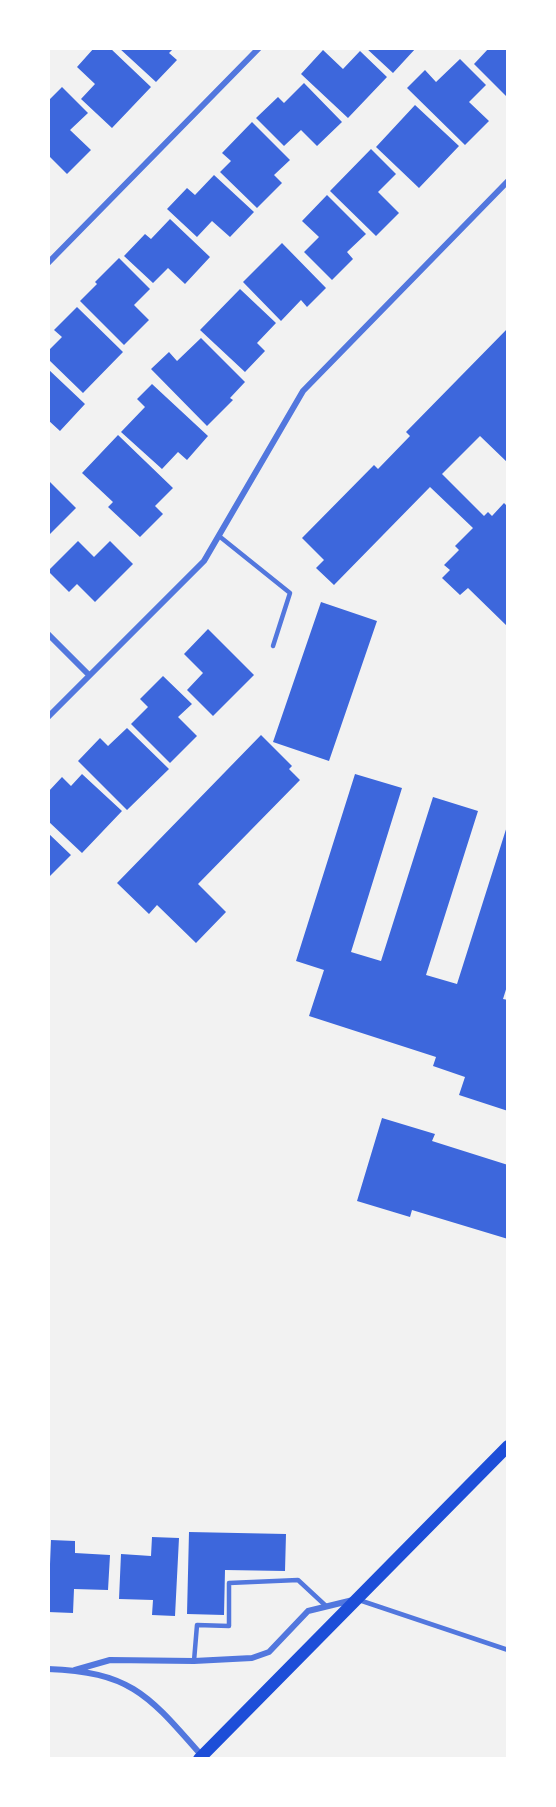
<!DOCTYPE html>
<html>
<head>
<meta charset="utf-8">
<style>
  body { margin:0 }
  #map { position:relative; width:556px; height:1807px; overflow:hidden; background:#f2f2f2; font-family:"Noto Sans",sans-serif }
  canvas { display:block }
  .frame { position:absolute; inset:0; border:50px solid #fff; pointer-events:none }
</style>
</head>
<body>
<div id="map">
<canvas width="556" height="1807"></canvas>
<div class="frame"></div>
</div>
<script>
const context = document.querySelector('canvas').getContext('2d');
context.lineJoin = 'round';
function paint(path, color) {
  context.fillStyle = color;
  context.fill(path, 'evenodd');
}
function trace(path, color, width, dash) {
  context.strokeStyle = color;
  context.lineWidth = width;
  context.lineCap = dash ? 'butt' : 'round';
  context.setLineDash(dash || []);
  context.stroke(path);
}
paint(new Path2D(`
  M 94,48 L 110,48 L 151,87 L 112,128 L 81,99 L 95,84 L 77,67 Z
  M 119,48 L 174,48 L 169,53 L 177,60 L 156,82 Z
  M 366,48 L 416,48 L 393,73 Z
  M 489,48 L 508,48 L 508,94 L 506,96 L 474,64 Z
  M 323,50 L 343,69 L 360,51 L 387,77 L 348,118 L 301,74 Z
  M 460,59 L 486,85 L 469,102 L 489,121 L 465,145 L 407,88 L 425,70 L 436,82 Z
  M 304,83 L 342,122 L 317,146 L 301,130 L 284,146 L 256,118 L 278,97 L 284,103 Z
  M 62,87 L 88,113 L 70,130 L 91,150 L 67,174 L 48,155 L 48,101 Z
  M 415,105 L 459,146 L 419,188 L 376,147 Z
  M 252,122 L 290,160 L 274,175 L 282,183 L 257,208 L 220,172 L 231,161 L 222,153 Z
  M 371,149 L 396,174 L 378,192 L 399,213 L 376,236 L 330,191 Z
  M 214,175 L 254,212 L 230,237 L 212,221 L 197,237 L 167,209 L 187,188 L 195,195 Z
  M 327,195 L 366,234 L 347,252 L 353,259 L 332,280 L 304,252 L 319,237 L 302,221 Z
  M 170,219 L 210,257 L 185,284 L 168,268 L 153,283 L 124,256 L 145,234 L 151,239 Z
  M 282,243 L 326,288 L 307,307 L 301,300 L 281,321 L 243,282 Z
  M 119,258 L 150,289 L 134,305 L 149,320 L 124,345 L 80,301 L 97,284 L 95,282 Z
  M 240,289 L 276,323 L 257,343 L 265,351 L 245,372 L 200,330 Z
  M 77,307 L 123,352 L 83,393 L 48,359 L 48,351 L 62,337 L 54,330 Z
  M 508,328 L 508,463 L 480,436 L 442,474 L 484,516 L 488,512 L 492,516 L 504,503 L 508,507 L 508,627 L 468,588 L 460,595 L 442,578 L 450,570 L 444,565 L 459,550 L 455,546 L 473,528 L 430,487 L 334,585 L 316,568 L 324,560 L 302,538 L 374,465 L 378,469 L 410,436 L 406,432 Z
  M 201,338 L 245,382 L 230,398 L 233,400 L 207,426 L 151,369 L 169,352 L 177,361 Z
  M 48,369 L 85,404 L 60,431 L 48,420 Z
  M 152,384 L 208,436 L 187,460 L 178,452 L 162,469 L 121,432 L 145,407 L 137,399 Z
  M 118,435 L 173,488 L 155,506 L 163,514 L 140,537 L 108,507 L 113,502 L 82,473 Z
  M 48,480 L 76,508 L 48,536 Z
  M 78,541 L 94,557 L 110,541 L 133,564 L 95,602 L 77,584 L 69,592 L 48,571 Z
  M 321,602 L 377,621 L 329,761 L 273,742 Z
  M 208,629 L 254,675 L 213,716 L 187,690 L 203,673 L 184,654 Z
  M 163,676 L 192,704 L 178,717 L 197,736 L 170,763 L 131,724 L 148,707 L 140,699 Z
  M 127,728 L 169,769 L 127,810 L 78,761 L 100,738 L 108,746 Z
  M 261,735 L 292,766 L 289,769 L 300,780 L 198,884 L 226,912 L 196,943 L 157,905 L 149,914 L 117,883 Z
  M 82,774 L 122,811 L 82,853 L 48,821 L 48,792 L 62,777 L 71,786 Z
  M 355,774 L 402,788 L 351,952 L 381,961 L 433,797 L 478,811 L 426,975 L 457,984 L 508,823 L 508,983 L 503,999 L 508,1000 L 508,1111 L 459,1095 L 465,1077 L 433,1066 L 436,1057 L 309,1016 L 324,970 L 296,961 Z
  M 48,833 L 71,855 L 48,878 Z
  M 382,1118 L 435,1134 L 432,1141 L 508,1165 L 508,1239 L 412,1210 L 410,1217 L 357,1201 Z
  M 189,1532 L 286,1534 L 285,1571 L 225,1570 L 224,1615 L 187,1614 Z
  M 152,1537 L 179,1538 L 175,1616 L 152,1615 L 153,1600 L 119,1599 L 121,1554 L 151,1556 Z
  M 51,1540 L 75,1541 L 75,1553 L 110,1555 L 108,1590 L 74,1589 L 73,1613 L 48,1612 Z`), '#3d67dc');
trace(new Path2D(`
  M 219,536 L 290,593 L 273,646
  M 359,1600 L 508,1650
  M 194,1661 L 197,1625 L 229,1626 L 229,1583 L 298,1580 L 326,1606`), '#5277de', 4.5);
trace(new Path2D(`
  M 48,263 L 259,48
  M 48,634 L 89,675
  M 48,717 L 204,561 L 303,391 L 508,181
  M 48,1669 C 132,1672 149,1696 202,1756
  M 75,1670 L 110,1660 L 194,1661 L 252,1658 L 269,1652 L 308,1611 L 353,1600`), '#5277de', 6);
trace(new Path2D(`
  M 199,1759 L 508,1446`), '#1d4ed8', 12);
</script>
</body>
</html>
